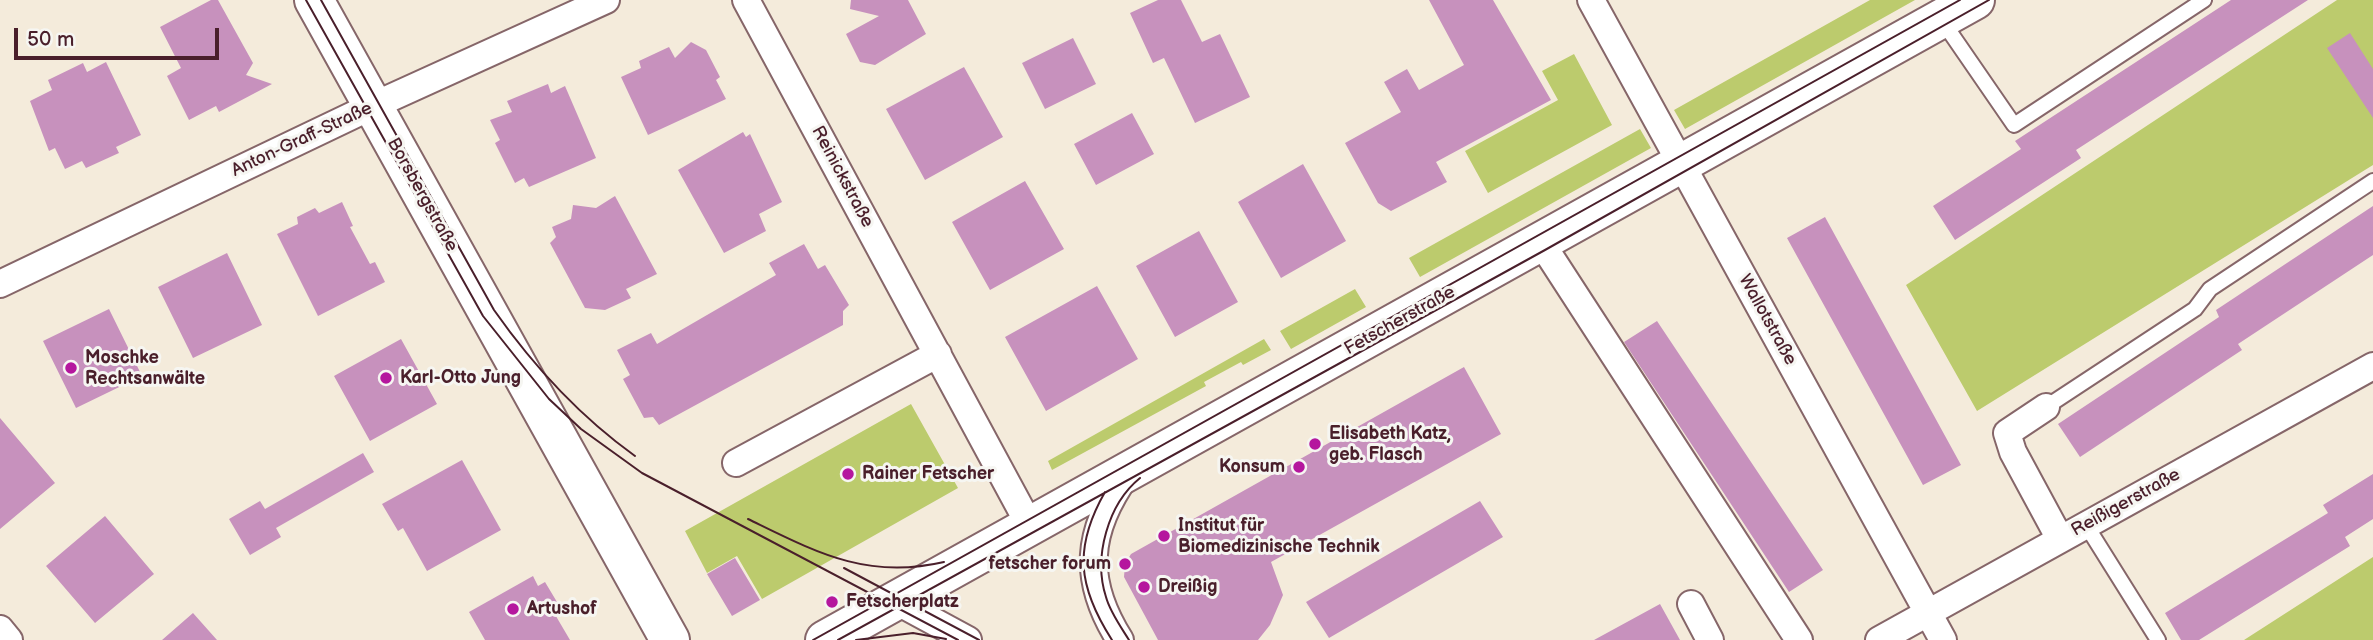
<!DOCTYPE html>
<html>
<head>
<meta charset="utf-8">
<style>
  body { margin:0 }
  #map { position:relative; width:2373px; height:640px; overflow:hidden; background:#f4ebdb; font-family:"Balsamiq Sans",sans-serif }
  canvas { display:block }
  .scale { position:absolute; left:14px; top:28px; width:205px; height:32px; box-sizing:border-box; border:4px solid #4a1f2b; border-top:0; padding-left:9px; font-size:21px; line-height:24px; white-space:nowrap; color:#4a1f2b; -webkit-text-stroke:5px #f6f6f2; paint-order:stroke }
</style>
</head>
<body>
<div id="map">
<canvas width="2373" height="640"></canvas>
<div class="scale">50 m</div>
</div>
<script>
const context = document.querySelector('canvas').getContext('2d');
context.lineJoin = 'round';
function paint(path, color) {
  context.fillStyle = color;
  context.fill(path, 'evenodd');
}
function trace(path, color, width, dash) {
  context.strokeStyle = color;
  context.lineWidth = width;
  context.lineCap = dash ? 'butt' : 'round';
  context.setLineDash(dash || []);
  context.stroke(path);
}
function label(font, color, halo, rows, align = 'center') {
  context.font = font + ' "Balsamiq Sans",sans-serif';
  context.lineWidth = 6;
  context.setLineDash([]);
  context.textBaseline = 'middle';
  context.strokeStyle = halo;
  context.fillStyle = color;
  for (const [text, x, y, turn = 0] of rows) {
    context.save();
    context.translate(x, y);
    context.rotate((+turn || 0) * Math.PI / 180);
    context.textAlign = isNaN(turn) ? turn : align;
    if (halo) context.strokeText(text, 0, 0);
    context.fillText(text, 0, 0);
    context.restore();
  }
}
paint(new Path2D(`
  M 1870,0 L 1915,0 L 1685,129 L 1674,110 Z
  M 2337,0 L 2373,0 L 2373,165 L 1977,411 L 1906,285 Z
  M 1574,54 L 1612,125 L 1488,193 L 1465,151 L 1558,100 L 1542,71 Z
  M 1640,129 L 1651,148 L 1420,277 L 1409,258 Z
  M 1355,289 L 1366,307 L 1291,349 L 1280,331 Z
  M 1264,339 L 1271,350 L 1243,365 L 1241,362 L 1204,382 L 1206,386 L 1052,470 L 1048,461 Z
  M 911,404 L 958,488 L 762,599 L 737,556 L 707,573 L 685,531 Z
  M 2373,557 L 2373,640 L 2244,640 Z`), '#bccb6d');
paint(new Path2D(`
  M 211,0 L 218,0 L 253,63 L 246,75 L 272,84 L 219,112 L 216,106 L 189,120 L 167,76 L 181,68 L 160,27 Z
  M 851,0 L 908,0 L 926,34 L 875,65 L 860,62 L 846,34 L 879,16 L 850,9 Z
  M 1158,0 L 1181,0 L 1202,42 L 1220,34 L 1250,97 L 1195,123 L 1164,58 L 1153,63 L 1130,13 Z
  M 1429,0 L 1493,0 L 1551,100 L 1436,162 L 1447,182 L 1391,211 L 1378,203 L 1345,143 L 1401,112 L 1384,82 L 1407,69 L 1419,90 L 1464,65 Z
  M 2231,0 L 2308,0 L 2076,150 L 2081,158 L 1955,240 L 1933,206 L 2021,149 L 2015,141 Z
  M 2350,33 L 2373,69 L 2373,118 L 2327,48 Z
  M 1073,38 L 1096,84 L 1045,109 L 1022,63 Z
  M 691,42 L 706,50 L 720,77 L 716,80 L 726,99 L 648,135 L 621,77 L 641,68 L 639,61 L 669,47 L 675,58 Z
  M 106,62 L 141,135 L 116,147 L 119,153 L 86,168 L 82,161 L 65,169 L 55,148 L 49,151 L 30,101 L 52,90 L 48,80 L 83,63 L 87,72 Z
  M 964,67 L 1003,137 L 925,180 L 886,109 Z
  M 548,84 L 551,93 L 565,86 L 596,158 L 529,187 L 524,178 L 515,183 L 495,143 L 500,140 L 490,120 L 512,112 L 507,101 Z
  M 1132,113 L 1154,154 L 1096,185 L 1074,144 Z
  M 743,132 L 746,137 L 750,134 L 782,202 L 759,214 L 766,231 L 724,253 L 678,170 Z
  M 1303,164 L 1346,241 L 1281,278 L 1238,202 Z
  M 1025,181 L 1064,249 L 990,290 L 952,222 Z
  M 615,196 L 657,274 L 626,289 L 631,298 L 605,310 L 585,308 L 550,243 L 556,237 L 552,227 L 571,219 L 573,205 L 596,208 Z
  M 342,202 L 353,226 L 350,227 L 370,264 L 375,262 L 385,282 L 318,316 L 277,234 L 298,224 L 297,217 L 315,208 L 319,213 Z
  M 2373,206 L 2373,255 L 2238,344 L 2242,350 L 2080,457 L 2058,424 L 2219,317 L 2216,310 Z
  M 1825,217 L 1961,465 L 1923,485 L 1787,238 Z
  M 1199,231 L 1238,302 L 1175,337 L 1136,266 Z
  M 804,244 L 818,269 L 825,265 L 849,305 L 843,311 L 843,325 L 659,425 L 653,417 L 644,418 L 623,379 L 630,375 L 617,350 L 651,333 L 657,344 L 776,275 L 769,263 Z
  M 227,253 L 262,325 L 193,358 L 158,287 Z
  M 1097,286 L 1138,359 L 1046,411 L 1005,337 Z
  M 109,309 L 142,376 L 76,408 L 43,341 Z
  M 1657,321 L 1823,570 L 1789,592 L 1624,342 Z
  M 401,339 L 437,404 L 370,441 L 334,376 Z
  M 1464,367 L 1501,434 L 1271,562 L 1283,595 L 1270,625 L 1258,640 L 1158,640 L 1124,577 L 1125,564 L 1131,554 Z
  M 0,418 L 55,483 L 0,529 Z
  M 363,453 L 374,472 L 276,528 L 281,537 L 250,555 L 229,519 L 260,501 L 265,509 Z
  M 462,460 L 501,530 L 427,571 L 403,528 L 398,531 L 382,504 Z
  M 2373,474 L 2373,519 L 2345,537 L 2350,546 L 2199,640 L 2181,640 L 2165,613 L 2328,513 L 2323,505 Z
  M 1480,501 L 1503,537 L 1329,638 L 1306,602 Z
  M 105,516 L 154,574 L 95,623 L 46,566 Z
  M 735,558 L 760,600 L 732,616 L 707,574 Z
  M 533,576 L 538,586 L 545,582 L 557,602 L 550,606 L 570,640 L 485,640 L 469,612 Z
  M 1660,604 L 1680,640 L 1594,640 Z
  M 193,613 L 217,640 L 162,640 Z`), '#c791bd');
const service = new Path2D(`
  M 1941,19 L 2014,125 L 2204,0
  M 2046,407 L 2195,309 L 2210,289 L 2373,181
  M 2086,525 L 2158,640`);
const minor = new Path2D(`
  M 746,0 L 1030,526
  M 1591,0 L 1943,640
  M 1542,244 L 1799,640
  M 0,284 L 366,109 L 606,0
  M 2046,407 L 2007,433 L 2013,452 L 2060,539
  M 736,463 L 938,354
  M 896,601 L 968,640
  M 1691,604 L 1710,640
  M 0,629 L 9,640
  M 1120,640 C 1082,580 1086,531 1127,474
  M 1879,640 L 2373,366`);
const secondary = new Path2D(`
  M 314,0 L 670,640
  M 825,640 L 1975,0`);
trace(service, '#866669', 18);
trace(minor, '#866669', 30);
trace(secondary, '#866669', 42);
trace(service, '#fff', 14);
trace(minor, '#fff', 26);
trace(secondary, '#fff', 38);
trace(new Path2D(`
  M 306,0 L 483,316 L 549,399 L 581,429 L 642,473 L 958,640
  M 321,0 L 494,310 C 534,367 578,415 635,456
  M 1105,492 C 1073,548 1078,587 1112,640
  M 748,519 C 816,552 866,580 944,562
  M 844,568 L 979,640
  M 813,640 L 1960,0
  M 838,640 L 1545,250 L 1989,0
  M 856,640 L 913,633 L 946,639
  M 1129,640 C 1121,627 1110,612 1106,597 C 1093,557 1108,504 1140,478`), '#4a1f2b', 2);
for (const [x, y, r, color] of [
  [71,368,7,"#b5179e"],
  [386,378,7,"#b5179e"],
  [1315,444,7,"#b5179e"],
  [1299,467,7,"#b5179e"],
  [848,474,7,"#b5179e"],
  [1164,536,7,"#b5179e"],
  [1125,564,7,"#b5179e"],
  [1144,587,7,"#b5179e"],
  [832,602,7,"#b5179e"],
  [513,609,7,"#b5179e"]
]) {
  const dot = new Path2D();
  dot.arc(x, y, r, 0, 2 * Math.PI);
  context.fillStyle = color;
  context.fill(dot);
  trace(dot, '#f6f6f2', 2.5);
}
label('18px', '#4a1f2b', '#f6f6f2', [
  ["Anton-Graff-Straße",302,140,-25],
  ["Reinickstraße",842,177,62],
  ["Borsbergstraße",422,195,61],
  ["Wallotstraße",1767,320,61],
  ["Fetscherstraße",1400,321,-29],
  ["Reißigerstraße",2126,503,-29]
]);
label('bold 18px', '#4a1f2b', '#f6f6f2', [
  ["Moschke",85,358],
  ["Rechtsanwälte",85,379],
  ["Karl-Otto Jung",400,378],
  ["Elisabeth Katz,",1329,434],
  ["geb. Flasch",1329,455],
  ["Konsum",1285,467,"right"],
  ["Rainer Fetscher",862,474],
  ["Institut für",1178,526],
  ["Biomedizinische Technik",1178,547],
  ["fetscher forum",1111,564,"right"],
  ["Dreißig",1158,587],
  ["Fetscherplatz",846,602],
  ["Artushof",527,609]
], 'left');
</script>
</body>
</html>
